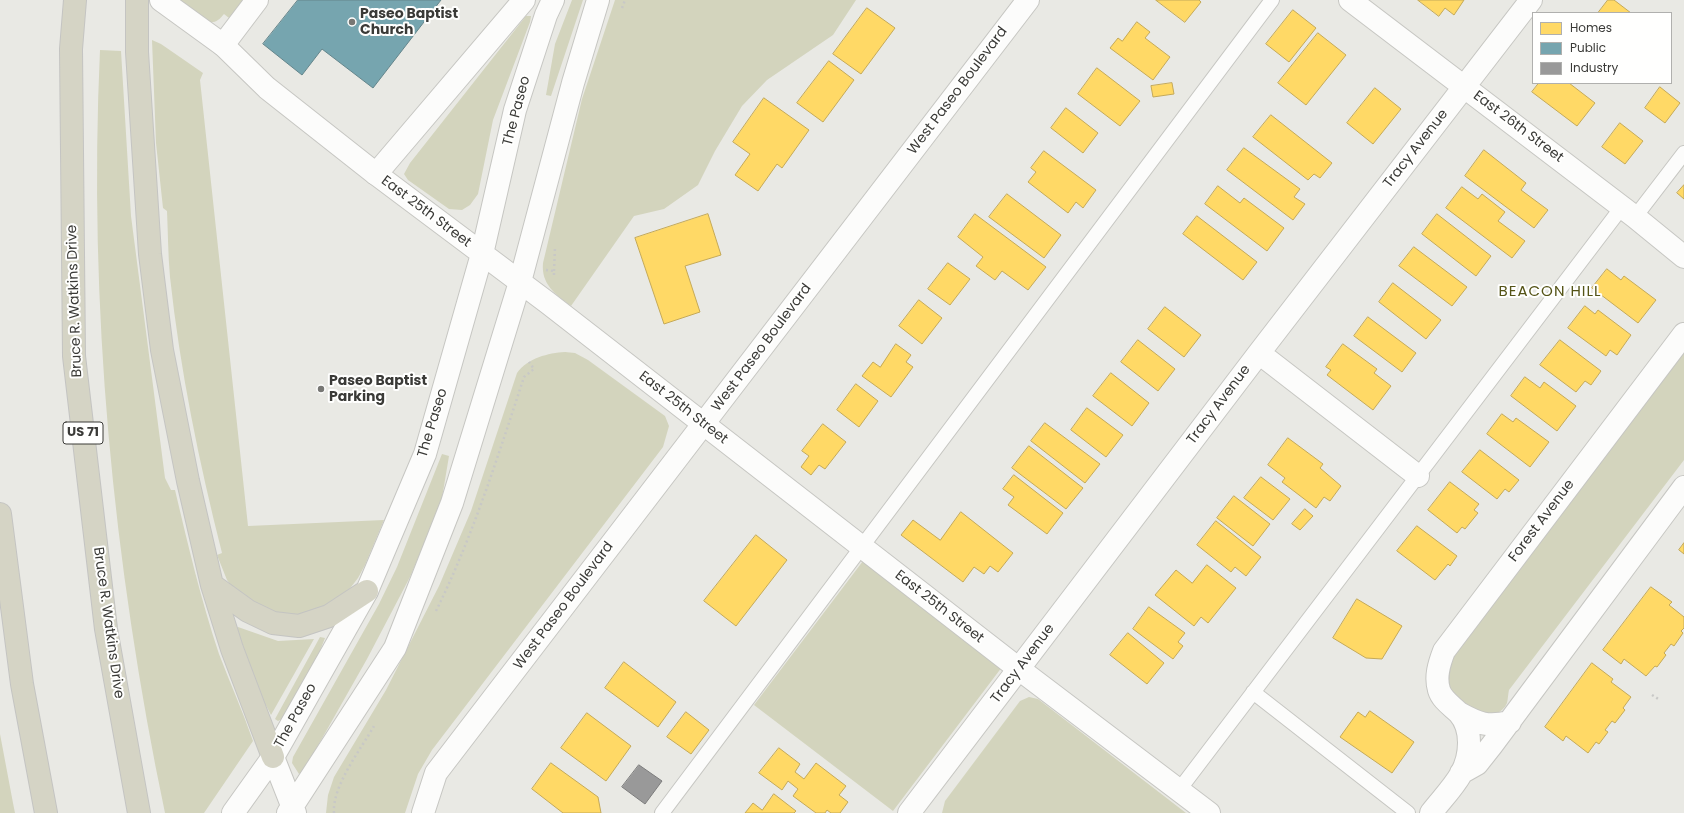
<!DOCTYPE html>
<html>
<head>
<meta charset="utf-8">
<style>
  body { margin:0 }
  #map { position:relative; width:1684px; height:813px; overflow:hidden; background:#e9e9e4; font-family:Poppins,sans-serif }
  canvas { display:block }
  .legend { position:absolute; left:1532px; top:12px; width:140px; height:72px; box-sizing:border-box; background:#fffffe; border:1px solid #b0b0ae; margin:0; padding:5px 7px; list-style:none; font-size:12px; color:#3a3a37 }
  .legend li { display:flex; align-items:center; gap:8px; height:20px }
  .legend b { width:20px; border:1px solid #b0b0ae }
</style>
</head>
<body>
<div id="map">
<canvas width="1684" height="813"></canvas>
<ul class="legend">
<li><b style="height:11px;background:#ffd966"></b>Homes</li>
<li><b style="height:11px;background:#76a5af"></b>Public</li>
<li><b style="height:11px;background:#999"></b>Industry</li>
</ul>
</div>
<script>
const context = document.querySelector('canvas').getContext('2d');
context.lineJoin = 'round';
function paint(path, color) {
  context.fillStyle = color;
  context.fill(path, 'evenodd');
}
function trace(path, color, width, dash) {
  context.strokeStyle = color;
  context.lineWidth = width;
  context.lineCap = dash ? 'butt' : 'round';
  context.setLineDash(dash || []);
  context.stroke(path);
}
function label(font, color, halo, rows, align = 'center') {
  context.font = font + ' Poppins,sans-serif';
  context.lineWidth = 4;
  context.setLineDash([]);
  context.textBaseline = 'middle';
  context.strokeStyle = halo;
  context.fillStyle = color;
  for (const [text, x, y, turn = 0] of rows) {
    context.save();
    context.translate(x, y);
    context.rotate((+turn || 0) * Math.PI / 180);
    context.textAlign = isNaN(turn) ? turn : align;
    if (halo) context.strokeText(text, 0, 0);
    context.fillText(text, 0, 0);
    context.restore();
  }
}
paint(new Path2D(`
  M 180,0 L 247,0 L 237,14 L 229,18 L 224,14 C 219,20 216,23 208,22 Z
  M 572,0 L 583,0 L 551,96 L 546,95 L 555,44 Z
  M 615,0 L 856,0 L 833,35 L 767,80 L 742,106 L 715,151 L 698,185 L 664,209 L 634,216 L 571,306 C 555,294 541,284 543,263 L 582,99 Z
  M 526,16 L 531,16 L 530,22 L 493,120 L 478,194 L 470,205 L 462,210 L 449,209 L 408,180 L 404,174 L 410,163 Z
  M 152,40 L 161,44 L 203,73 L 200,80 L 248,526 L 384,520 L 365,565 L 358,578 L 348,591 L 319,611 L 292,616 L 268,612 L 233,588 L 227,580 L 217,555 L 222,553 C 199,462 180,370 170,277 C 168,255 168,233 167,211 L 163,208 L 156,143 Z
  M 100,50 L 121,51 L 131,216 L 165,478 L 171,490 L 175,490 C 188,545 201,600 219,654 C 230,683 243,712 253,741 L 204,813 L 165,813 C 113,563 88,306 100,50 Z
  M 1684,351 L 1684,460 L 1509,690 C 1508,694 1508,699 1507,703 C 1503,713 1493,715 1484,716 C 1452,696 1441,695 1451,654 Z
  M 565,352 L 575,353 L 588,360 L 665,416 L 669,426 L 663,447 L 432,750 L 418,774 L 405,813 L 326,813 L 328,795 L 334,777 L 386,690 L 439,586 L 471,511 L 517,373 C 528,358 548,353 565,352 Z
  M 442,454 L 449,456 L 441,504 L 410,577 L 367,659 L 303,772 L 299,774 L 292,763 L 293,757 L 379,604 L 397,567 Z
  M 863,561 L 1002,667 L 893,811 L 754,705 Z
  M 238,627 L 278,641 L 314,639 L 271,715 L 254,683 L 237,628 Z
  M 320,637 L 325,638 L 315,663 L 282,719 L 278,721 L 275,719 Z
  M 1029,697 L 1038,699 L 1186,813 L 942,813 L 945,801 L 1020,701 Z
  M 0,734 L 13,803 L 15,813 L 0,813 Z`), '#d3d4bd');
const homes = new Path2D(`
  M 1156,0 L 1199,0 L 1201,2 L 1185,22 Z
  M 1418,0 L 1464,0 L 1454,15 L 1445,8 L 1439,16 Z
  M 1608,0 L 1614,0 L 1631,13 L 1598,13 Z
  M 867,8 L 895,28 L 861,74 L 833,54 Z
  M 1293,10 L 1316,28 L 1289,62 L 1266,44 Z
  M 1137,22 L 1150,32 L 1145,38 L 1170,57 L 1153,80 L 1110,48 L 1118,38 L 1122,41 Z
  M 1318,33 L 1346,55 L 1306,105 L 1278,83 Z
  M 829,61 L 854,80 L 823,122 L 797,103 Z
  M 1097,68 L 1140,101 L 1120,126 L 1078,94 Z
  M 1172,83 L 1174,94 L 1153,97 L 1151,86 Z
  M 1539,83 L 1569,83 L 1595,103 L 1577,126 L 1532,92 Z
  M 1660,87 L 1680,103 L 1665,123 L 1645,108 Z
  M 1375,88 L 1401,109 L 1373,144 L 1347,123 Z
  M 764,98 L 809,130 L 782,168 L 777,164 L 758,191 L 735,175 L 750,154 L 733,142 Z
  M 1066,108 L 1098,133 L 1083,153 L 1051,128 Z
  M 1271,115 L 1332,163 L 1320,178 L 1314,174 L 1308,180 L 1253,137 Z
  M 1620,123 L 1643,141 L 1625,164 L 1602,147 Z
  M 1244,148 L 1300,189 L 1294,197 L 1305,204 L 1293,220 L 1227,170 Z
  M 1484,150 L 1526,183 L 1521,190 L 1548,210 L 1534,228 L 1465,176 Z
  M 1044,151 L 1096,190 L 1083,208 L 1076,202 L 1068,213 L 1028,182 L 1036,172 L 1031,168 Z
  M 1684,185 L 1684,199 L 1677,193 Z
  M 1218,186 L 1240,203 L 1244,198 L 1284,228 L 1267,251 L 1205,204 Z
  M 1462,187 L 1478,199 L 1482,194 L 1505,212 L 1498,221 L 1525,241 L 1512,258 L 1446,208 Z
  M 1007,194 L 1061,235 L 1044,258 L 989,217 Z
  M 708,214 L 721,255 L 685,266 L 700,312 L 664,324 L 635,238 Z
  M 975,214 L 1046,267 L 1028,290 L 1002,271 L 995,280 L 976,266 L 983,257 L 958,237 Z
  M 1437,214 L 1491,256 L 1476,276 L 1422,234 Z
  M 1197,216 L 1257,262 L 1243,280 L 1183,234 Z
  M 1414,247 L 1467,287 L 1452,306 L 1399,266 Z
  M 948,263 L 970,279 L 950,305 L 928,289 Z
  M 1607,269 L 1621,280 L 1624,276 L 1656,300 L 1638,323 L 1592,288 Z
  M 1393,283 L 1441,320 L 1426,339 L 1379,302 Z
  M 919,300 L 942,318 L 922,344 L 899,326 Z
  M 1585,306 L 1595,314 L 1598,310 L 1631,335 L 1617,355 L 1610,350 L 1606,356 L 1568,328 Z
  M 1165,307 L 1201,335 L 1184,357 L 1148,329 Z
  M 1368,317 L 1416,353 L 1402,372 L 1354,336 Z
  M 1138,340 L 1175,369 L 1158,391 L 1121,362 Z
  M 1560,340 L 1601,371 L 1591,385 L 1585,381 L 1576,392 L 1540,365 Z
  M 896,344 L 911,355 L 906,362 L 913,367 L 891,397 L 862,376 L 873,362 L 880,367 Z
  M 1343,344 L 1377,369 L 1374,373 L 1391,386 L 1373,410 L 1327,375 L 1331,370 L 1326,367 Z
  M 1111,373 L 1149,403 L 1132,426 L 1093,396 Z
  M 1525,377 L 1540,388 L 1544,382 L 1576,406 L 1557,431 L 1511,396 Z
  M 856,384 L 878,401 L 859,427 L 837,410 Z
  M 1087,408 L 1123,435 L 1106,457 L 1071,430 Z
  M 1502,414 L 1513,422 L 1516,418 L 1549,442 L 1530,467 L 1487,434 Z
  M 1045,423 L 1100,464 L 1085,483 L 1031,441 Z
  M 823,424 L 846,442 L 825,469 L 819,465 L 811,475 L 801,467 L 809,456 L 802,451 Z
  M 1288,438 L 1323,464 L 1320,468 L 1341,486 L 1330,501 L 1324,497 L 1316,508 L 1282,482 L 1285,478 L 1268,465 Z
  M 1029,446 L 1083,488 L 1066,509 L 1012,468 Z
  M 1480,450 L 1519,480 L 1509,492 L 1505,489 L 1497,499 L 1462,472 Z
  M 1014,475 L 1063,513 L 1047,534 L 1008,505 L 1014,497 L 1003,489 Z
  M 1261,477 L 1290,499 L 1273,520 L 1244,498 Z
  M 1450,482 L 1479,504 L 1474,510 L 1478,513 L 1465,529 L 1462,527 L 1457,533 L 1428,510 Z
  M 1234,496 L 1270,524 L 1253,546 L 1217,518 Z
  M 1305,509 L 1313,516 L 1300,530 L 1292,524 Z
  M 961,512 L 1013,553 L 998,572 L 990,566 L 984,574 L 974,567 L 963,582 L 901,535 L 913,520 L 940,540 Z
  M 1216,521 L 1261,557 L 1246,576 L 1235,567 L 1231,572 L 1197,545 Z
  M 1417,526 L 1457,556 L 1450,566 L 1448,564 L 1435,580 L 1397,551 Z
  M 756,535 L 787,560 L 736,626 L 704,601 Z
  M 1684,543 L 1684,554 L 1679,550 Z
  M 1207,565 L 1236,588 L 1208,623 L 1201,617 L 1194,626 L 1155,595 L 1176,570 L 1192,583 Z
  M 1651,587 L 1672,602 L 1669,605 L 1684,617 L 1684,628 L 1681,631 L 1683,633 L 1674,646 L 1671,644 L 1664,653 L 1666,655 L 1657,667 L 1655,666 L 1646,676 L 1624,659 L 1621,664 L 1603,650 Z
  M 1357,599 L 1402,626 L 1382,659 L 1366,658 L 1333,638 Z
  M 1149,607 L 1185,633 L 1178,642 L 1183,646 L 1173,659 L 1133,629 Z
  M 1128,633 L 1164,663 L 1147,684 L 1110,655 Z
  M 624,662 L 676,702 L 658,727 L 605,688 Z
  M 1592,663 L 1613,679 L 1611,682 L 1631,697 L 1623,708 L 1625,710 L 1615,723 L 1612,721 L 1605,730 L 1608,732 L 1599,744 L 1596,742 L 1588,753 L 1566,736 L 1563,741 L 1545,727 Z
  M 1370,711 L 1414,742 L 1392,773 L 1340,737 L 1358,712 L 1365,717 Z
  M 686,712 L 709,730 L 691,754 L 667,737 Z
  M 587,713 L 631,746 L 606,781 L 561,748 Z
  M 779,748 L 800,764 L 795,772 L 804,779 L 816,763 L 846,786 L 839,795 L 848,802 L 840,813 L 831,813 L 827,810 L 825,813 L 816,813 L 793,796 L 798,789 L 788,781 L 782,790 L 759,773 Z
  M 551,763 L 598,797 L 601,813 L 563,813 L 532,789 Z
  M 774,794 L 796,811 L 794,813 L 745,813 L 753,803 L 762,810 Z`);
paint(homes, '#ffd966');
trace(homes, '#c4a958', 1);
const public = new Path2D(`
  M 298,0 L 441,0 L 373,88 L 322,49 L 302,75 L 263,44 Z`);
paint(public, '#76a5af');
trace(public, '#64858b', 1);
const industry = new Path2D(`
  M 639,765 L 662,781 L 645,804 L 622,787 Z`);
paint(industry, '#999');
trace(industry, '#7c7c7c', 1);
const lane = new Path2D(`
  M 1635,217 L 1684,153
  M 1253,692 L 1408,813
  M 1179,790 L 1622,207
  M 662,813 L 1272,0`);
const street = new Path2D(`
  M 1350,0 L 1635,217 L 1684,257
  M 223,45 L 257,0
  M 376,174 L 524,0
  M 1259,353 L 1418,476
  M 1459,713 C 1479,724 1487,727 1510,722
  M 1461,773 L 1477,764 L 1492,745 L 1684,487
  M 423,813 L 436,773 L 1028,0
  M 909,813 L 1259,353 L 1531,0
  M 1431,813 C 1441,800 1453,788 1461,774 C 1471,756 1473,729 1459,713 C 1452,706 1442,700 1439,690 C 1435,677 1439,664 1444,651 L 1684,334`);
const secondary = new Path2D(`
  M 161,0 L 223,45 L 267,88 L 376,174 L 548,303 L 1019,669 L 1209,813
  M 273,757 L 295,813
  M 233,813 L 273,757 L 367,591 L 425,454 L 482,254 L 515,110 L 546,15 L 553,0
  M 288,813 L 395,648 L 452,503 L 520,282 L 573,83 L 598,0`);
const highway = new Path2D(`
  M 75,0 L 71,49 L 74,356 L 106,629 L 139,813
  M 137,0 L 137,52 L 150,254 L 162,350 L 188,481 L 212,585 L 232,649 L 273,757
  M 0,514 L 22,684 L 46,813
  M 212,585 L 248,611 L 273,623 L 299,626 L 329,616 L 367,591`);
trace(lane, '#c6c6c2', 16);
trace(street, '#c6c6c2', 24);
trace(secondary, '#c6c6c2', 24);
trace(highway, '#c4c4c2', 24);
trace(new Path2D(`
  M 622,8 L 625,0
  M 546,270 L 554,271 L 554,278
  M 554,271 L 555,247
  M 436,611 C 473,536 498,456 524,377 L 534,369 L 529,362
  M 1652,695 L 1660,700
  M 334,813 C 332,786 361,749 374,726`), '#c8c8c6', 2.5, [2, 3]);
trace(lane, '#fcfcfb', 14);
trace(street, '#fcfcfb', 22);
trace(secondary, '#fcfcfb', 22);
trace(highway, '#d5d4c5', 22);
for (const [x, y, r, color] of [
  [352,22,4,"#777774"],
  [321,389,4,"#777774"]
]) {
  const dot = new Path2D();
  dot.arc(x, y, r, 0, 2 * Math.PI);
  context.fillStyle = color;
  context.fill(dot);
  trace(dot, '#fffffe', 1.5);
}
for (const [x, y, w] of [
  [83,433,40]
]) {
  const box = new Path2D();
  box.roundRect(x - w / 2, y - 11, w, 22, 3);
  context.fillStyle = '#fffffe';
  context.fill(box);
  trace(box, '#3a3a37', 1);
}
label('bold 13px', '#3a3a37', null, [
  ["US 71",83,433]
]);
label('bold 14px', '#3a3a37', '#fffffe', [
  ["Paseo Baptist",360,14],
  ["Church",360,30],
  ["Paseo Baptist",329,381],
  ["Parking",329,397]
], 'left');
label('14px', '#3a3a37', '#fffffe', [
  ["West Paseo Boulevard",958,91,-53],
  ["The Paseo",517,111,-75],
  ["East 26th Street",1518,127,37],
  ["Tracy Avenue",1416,149,-52],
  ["East 25th Street",426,212,37],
  ["Bruce R. Watkins Drive",75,301,-92],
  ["West Paseo Boulevard",762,348,-53],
  ["Tracy Avenue",1219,405,-53],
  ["East 25th Street",683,408,38],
  ["The Paseo",433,423,-73],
  ["Forest Avenue",1542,521,-53],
  ["West Paseo Boulevard",564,606,-53],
  ["East 25th Street",939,607,38],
  ["Bruce R. Watkins Drive",108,623,82],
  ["Tracy Avenue",1023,664,-53],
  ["The Paseo",296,716,-61]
]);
context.letterSpacing = '1px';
label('15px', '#555417', '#fffffe', [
  ["BEACON HILL",1550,292]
]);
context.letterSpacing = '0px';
</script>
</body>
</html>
